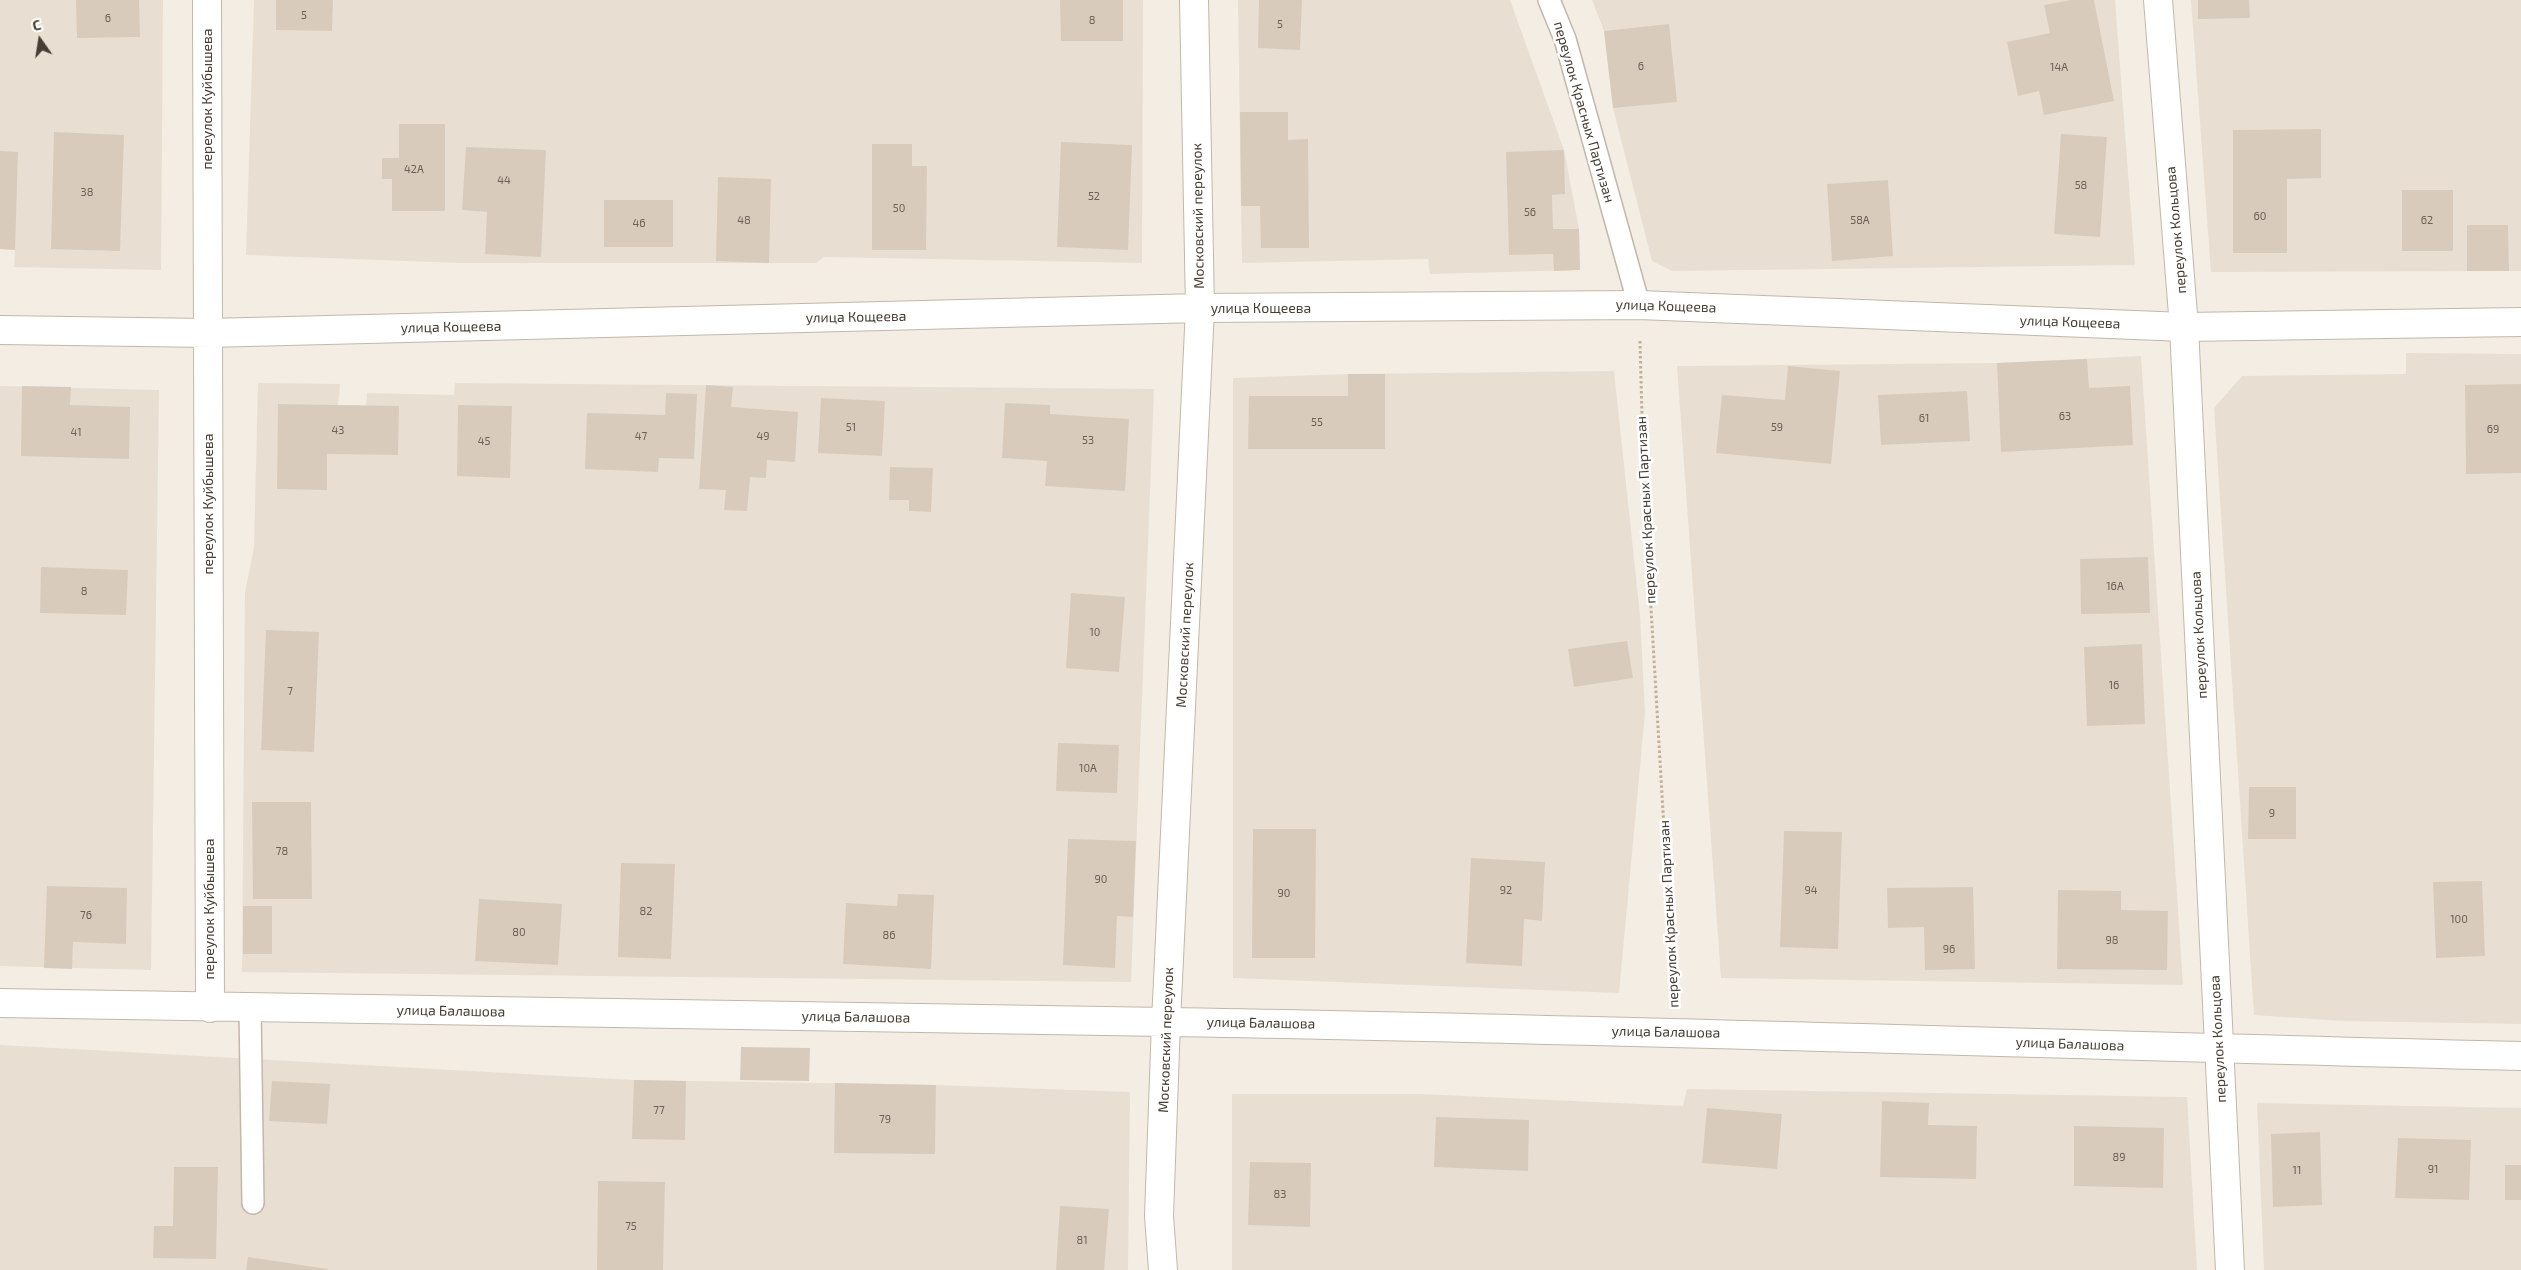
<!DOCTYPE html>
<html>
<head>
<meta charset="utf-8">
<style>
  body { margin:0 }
  #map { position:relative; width:2521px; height:1270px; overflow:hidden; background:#f4ede4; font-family:"Exo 2",sans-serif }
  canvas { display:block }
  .north { position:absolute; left:15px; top:15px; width:50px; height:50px; -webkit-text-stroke:4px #fff; paint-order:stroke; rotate:347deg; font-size:14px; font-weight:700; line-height:20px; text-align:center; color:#463d33 }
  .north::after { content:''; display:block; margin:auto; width:18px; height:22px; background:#463d33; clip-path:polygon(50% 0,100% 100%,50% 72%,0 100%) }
</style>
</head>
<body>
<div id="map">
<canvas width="2521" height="1270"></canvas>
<div class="north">С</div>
</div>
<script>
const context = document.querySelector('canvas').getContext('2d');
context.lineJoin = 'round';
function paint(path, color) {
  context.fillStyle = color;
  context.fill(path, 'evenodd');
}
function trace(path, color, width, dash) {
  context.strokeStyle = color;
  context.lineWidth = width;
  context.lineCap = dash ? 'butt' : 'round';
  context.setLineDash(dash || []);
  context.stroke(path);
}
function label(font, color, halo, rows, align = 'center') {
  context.font = font + ' "Exo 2",sans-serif';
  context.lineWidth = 5;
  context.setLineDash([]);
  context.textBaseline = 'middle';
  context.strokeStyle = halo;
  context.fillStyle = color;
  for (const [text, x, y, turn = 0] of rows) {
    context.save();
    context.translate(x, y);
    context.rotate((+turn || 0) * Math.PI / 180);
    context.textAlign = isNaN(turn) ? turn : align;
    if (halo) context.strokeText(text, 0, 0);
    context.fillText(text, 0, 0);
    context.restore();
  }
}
paint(new Path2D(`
  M 0,0 L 163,0 L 161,270 L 14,267 L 15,250 L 0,249 Z
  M 254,0 L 1143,0 L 1142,263 L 824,257 L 816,263 L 460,263 L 246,255 Z
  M 1238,0 L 1510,0 L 1564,150 L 1579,229 L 1580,270 L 1430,274 L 1428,259 L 1242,263 Z
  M 1592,0 L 2115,0 L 2135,265 L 1672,271 L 1652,261 L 1613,108 L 1604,31 Z
  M 2191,0 L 2521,0 L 2521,271 L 2211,272 Z
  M 2406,353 L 2521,354 L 2521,1024 L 2342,1021 L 2254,1015 L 2214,408 L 2242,376 L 2406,374 Z
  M 2141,356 L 2183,985 L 1721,978 L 1677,366 L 1997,363 Z
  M 1614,371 L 1640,615 L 1645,713 L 1619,993 L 1233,978 L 1233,378 L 1348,374 Z
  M 258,383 L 340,384 L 338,405 L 366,406 L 367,393 L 454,395 L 455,383 L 1154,389 L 1131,982 L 242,972 L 245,592 L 254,548 Z
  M 0,386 L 159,390 L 151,970 L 0,966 Z
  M 0,1045 L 634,1080 L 936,1085 L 1130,1092 L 1128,1270 L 0,1270 Z
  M 1687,1089 L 2187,1097 L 2197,1270 L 1232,1270 L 1232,1094 L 1420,1094 L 1683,1106 Z
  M 2257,1103 L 2521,1108 L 2521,1270 L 2264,1270 Z`), '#e8dfd2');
paint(new Path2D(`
  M 76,0 L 139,0 L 140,37 L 77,38 Z
  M 276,0 L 333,0 L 332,31 L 276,30 Z
  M 1060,0 L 1123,0 L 1123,41 L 1061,41 Z
  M 1259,0 L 1302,0 L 1300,50 L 1258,48 Z
  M 2071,0 L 2094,0 L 2114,101 L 2044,115 L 2039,91 L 2018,96 L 2007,42 L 2050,33 L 2044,5 Z
  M 2198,0 L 2249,0 L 2250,18 L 2198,19 Z
  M 1669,24 L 1677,102 L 1613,108 L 1604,31 Z
  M 1240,112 L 1288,112 L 1288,140 L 1308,139 L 1309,248 L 1261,248 L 1260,206 L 1241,206 Z
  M 399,124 L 445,124 L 445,211 L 392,211 L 392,179 L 382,179 L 382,158 L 399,158 Z
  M 2321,129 L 2321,178 L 2287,179 L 2287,253 L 2233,253 L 2233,130 Z
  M 54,132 L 124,135 L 120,251 L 51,249 Z
  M 2061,134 L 2107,137 L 2100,237 L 2054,234 Z
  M 1061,142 L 1132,145 L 1128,250 L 1057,247 Z
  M 872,144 L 912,144 L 912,166 L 927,166 L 926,250 L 872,250 Z
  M 466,147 L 546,150 L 541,257 L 485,254 L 487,212 L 462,210 Z
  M 1564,150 L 1565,194 L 1552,195 L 1553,229 L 1579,229 L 1580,270 L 1554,271 L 1553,254 L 1509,255 L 1506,152 Z
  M 0,151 L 18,152 L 15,250 L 0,249 Z
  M 718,177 L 771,179 L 769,263 L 716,261 Z
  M 1888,180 L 1893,256 L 1832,261 L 1827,184 Z
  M 2402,190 L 2453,190 L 2453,251 L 2402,251 Z
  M 604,200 L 673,200 L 673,247 L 604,247 Z
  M 2467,225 L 2508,225 L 2509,271 L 2467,271 Z
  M 2087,359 L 2089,388 L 2130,386 L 2133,445 L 2001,452 L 1997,363 Z
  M 1788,366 L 1840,371 L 1831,464 L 1716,453 L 1722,395 L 1785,400 Z
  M 1348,374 L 1385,374 L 1385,449 L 1248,449 L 1249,396 L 1348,396 Z
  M 2521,384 L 2521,473 L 2466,474 L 2465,385 Z
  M 706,385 L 733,387 L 731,407 L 798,412 L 795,462 L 767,460 L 766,478 L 750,477 L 747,511 L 724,510 L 726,490 L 699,489 Z
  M 22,386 L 71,387 L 70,405 L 130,407 L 129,459 L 21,456 Z
  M 1967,391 L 1970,441 L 1881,445 L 1878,395 Z
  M 666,393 L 697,394 L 694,459 L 659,458 L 658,472 L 585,469 L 587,413 L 665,415 Z
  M 821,398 L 885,401 L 882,456 L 818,453 Z
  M 1005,403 L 1050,405 L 1050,414 L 1129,419 L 1125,491 L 1045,486 L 1047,461 L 1002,458 Z
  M 278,404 L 399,406 L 398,455 L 327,454 L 327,490 L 277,489 Z
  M 458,405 L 512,406 L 510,478 L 457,476 Z
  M 890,467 L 933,468 L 931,512 L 909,511 L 909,500 L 889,500 Z
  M 2148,557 L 2150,613 L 2081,614 L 2080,559 Z
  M 41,567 L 128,570 L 126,615 L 40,613 Z
  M 1071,593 L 1125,597 L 1119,672 L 1066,668 Z
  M 266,630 L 319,632 L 314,752 L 261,750 Z
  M 1627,641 L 1633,678 L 1574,687 L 1568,649 Z
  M 2142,644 L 2145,724 L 2087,726 L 2084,647 Z
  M 1058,743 L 1119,745 L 1117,793 L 1056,791 Z
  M 2249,787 L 2296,787 L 2296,839 L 2248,839 Z
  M 252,802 L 311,802 L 312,899 L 253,899 Z
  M 1253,829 L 1316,829 L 1315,958 L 1252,958 Z
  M 1784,831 L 1842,832 L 1838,949 L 1780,947 Z
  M 1068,839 L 1136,841 L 1133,917 L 1117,916 L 1115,968 L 1063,965 Z
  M 1471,858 L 1545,862 L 1542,921 L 1524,919 L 1522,966 L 1466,963 Z
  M 621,863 L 675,864 L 671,959 L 618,957 Z
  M 2482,881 L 2485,956 L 2436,958 L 2433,882 Z
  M 47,886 L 127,888 L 126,944 L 73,942 L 72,969 L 44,968 Z
  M 1973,887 L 1975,969 L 1925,970 L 1924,927 L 1888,928 L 1887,888 Z
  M 2058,890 L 2121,891 L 2121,910 L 2168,911 L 2167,970 L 2057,969 Z
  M 898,894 L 934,895 L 931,969 L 843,964 L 846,903 L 897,906 Z
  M 479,899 L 562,904 L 558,965 L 475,961 Z
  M 243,906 L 272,906 L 272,954 L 243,954 Z
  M 741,1047 L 810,1048 L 809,1081 L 740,1080 Z
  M 634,1080 L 686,1081 L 685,1140 L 632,1139 Z
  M 272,1081 L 330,1084 L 327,1124 L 269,1121 Z
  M 835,1083 L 936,1085 L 935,1154 L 834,1153 Z
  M 1882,1101 L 1929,1103 L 1928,1125 L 1977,1126 L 1976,1179 L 1880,1177 Z
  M 1707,1108 L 1782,1114 L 1777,1169 L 1702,1163 Z
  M 1436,1117 L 1529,1120 L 1528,1171 L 1434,1167 Z
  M 2074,1126 L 2164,1128 L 2163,1188 L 2074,1186 Z
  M 2320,1132 L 2322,1205 L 2273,1207 L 2271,1134 Z
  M 2398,1138 L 2471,1140 L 2469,1200 L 2395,1198 Z
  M 1250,1162 L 1311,1163 L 1310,1227 L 1248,1225 Z
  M 2505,1165 L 2521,1165 L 2521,1200 L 2505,1200 Z
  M 174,1167 L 218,1167 L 216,1259 L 153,1258 L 154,1226 L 173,1226 Z
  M 598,1181 L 665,1182 L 663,1270 L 597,1270 Z
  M 1060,1206 L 1109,1209 L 1104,1270 L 1056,1270 Z
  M 248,1257 L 328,1269 L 328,1270 L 246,1270 Z`), '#d9cbbc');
const service = new Path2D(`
  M 1549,0 L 1565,39 L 1639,305
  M 250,1009 L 253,1203`);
const minor = new Path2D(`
  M 207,0 L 210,1008
  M 0,330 L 208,333 L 1200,308 L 1639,305 L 2184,327 L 2521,322
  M 0,1003 C 388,1013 777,1015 1166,1022 C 1618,1029 2069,1045 2521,1056
  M 1163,1270 L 1159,1216 L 1166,1022 L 1200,308 L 1194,0`);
const tertiary = new Path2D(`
  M 2158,0 L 2184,327 L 2230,1270`);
trace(service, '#c3b7a9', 24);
trace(minor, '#c3b7a9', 30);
trace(tertiary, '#c3b7a9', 30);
trace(new Path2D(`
  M 1640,341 L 1644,490 L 1674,998`), '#c3af96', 3, [2.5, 2.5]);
trace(service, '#fff', 21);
trace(minor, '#fff', 28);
trace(tertiary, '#fff', 28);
label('11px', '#6b6055', null, [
  ["5",304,15],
  ["6",108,18],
  ["8",1092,20],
  ["5",1280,24],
  ["6",1641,66],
  ["14А",2059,67],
  ["42А",414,169],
  ["44",504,180],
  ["58",2081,185],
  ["38",87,192],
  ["52",1094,196],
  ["50",899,208],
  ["56",1530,212],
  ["60",2260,216],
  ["48",744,220],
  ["58А",1860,220],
  ["62",2427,220],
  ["46",639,223],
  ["63",2065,416],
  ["61",1924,418],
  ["55",1317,422],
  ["51",851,427],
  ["59",1777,427],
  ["69",2493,429],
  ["43",338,430],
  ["41",76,432],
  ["47",641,436],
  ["49",763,436],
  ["53",1088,440],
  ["45",484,441],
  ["16А",2115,586],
  ["8",84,591],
  ["10",1095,632],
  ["16",2114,685],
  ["7",290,691],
  ["10А",1088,768],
  ["9",2272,813],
  ["78",282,851],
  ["90",1101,879],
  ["92",1506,890],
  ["94",1811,890],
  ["90",1284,893],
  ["82",646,911],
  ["76",86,915],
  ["100",2459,919],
  ["80",519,932],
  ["86",889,935],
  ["98",2112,940],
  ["96",1949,949],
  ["77",659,1110],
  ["79",885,1119],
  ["89",2119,1157],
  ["91",2433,1169],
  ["11",2297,1170],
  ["83",1280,1194],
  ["75",631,1226],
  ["81",1082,1240]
]);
label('14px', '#463d33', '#fff', [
  ["переулок Куйбышева",207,99,-90],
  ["переулок Красных Партизан",1584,112,74],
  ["Московский переулок",1198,216,-91],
  ["переулок Кольцова",2176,230,-95],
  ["улица Кощеева",1666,306,2],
  ["улица Кощеева",1261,308],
  ["улица Кощеева",856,317,-1],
  ["улица Кощеева",2070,322,2],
  ["улица Кощеева",451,327,-1],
  ["переулок Куйбышева",208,504,-90],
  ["переулок Красных Партизан",1646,510,-93],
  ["Московский переулок",1185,635,-87],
  ["переулок Кольцова",2199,635,-93],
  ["переулок Куйбышева",209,909,-90],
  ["переулок Красных Партизан",1669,914,-93],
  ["улица Балашова",451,1011,1],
  ["улица Балашова",856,1017,1],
  ["улица Балашова",1261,1023,1],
  ["улица Балашова",1666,1032,1],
  ["переулок Кольцова",2218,1039,-93],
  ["Московский переулок",1166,1040,-88],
  ["улица Балашова",2070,1044,2]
]);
</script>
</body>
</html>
